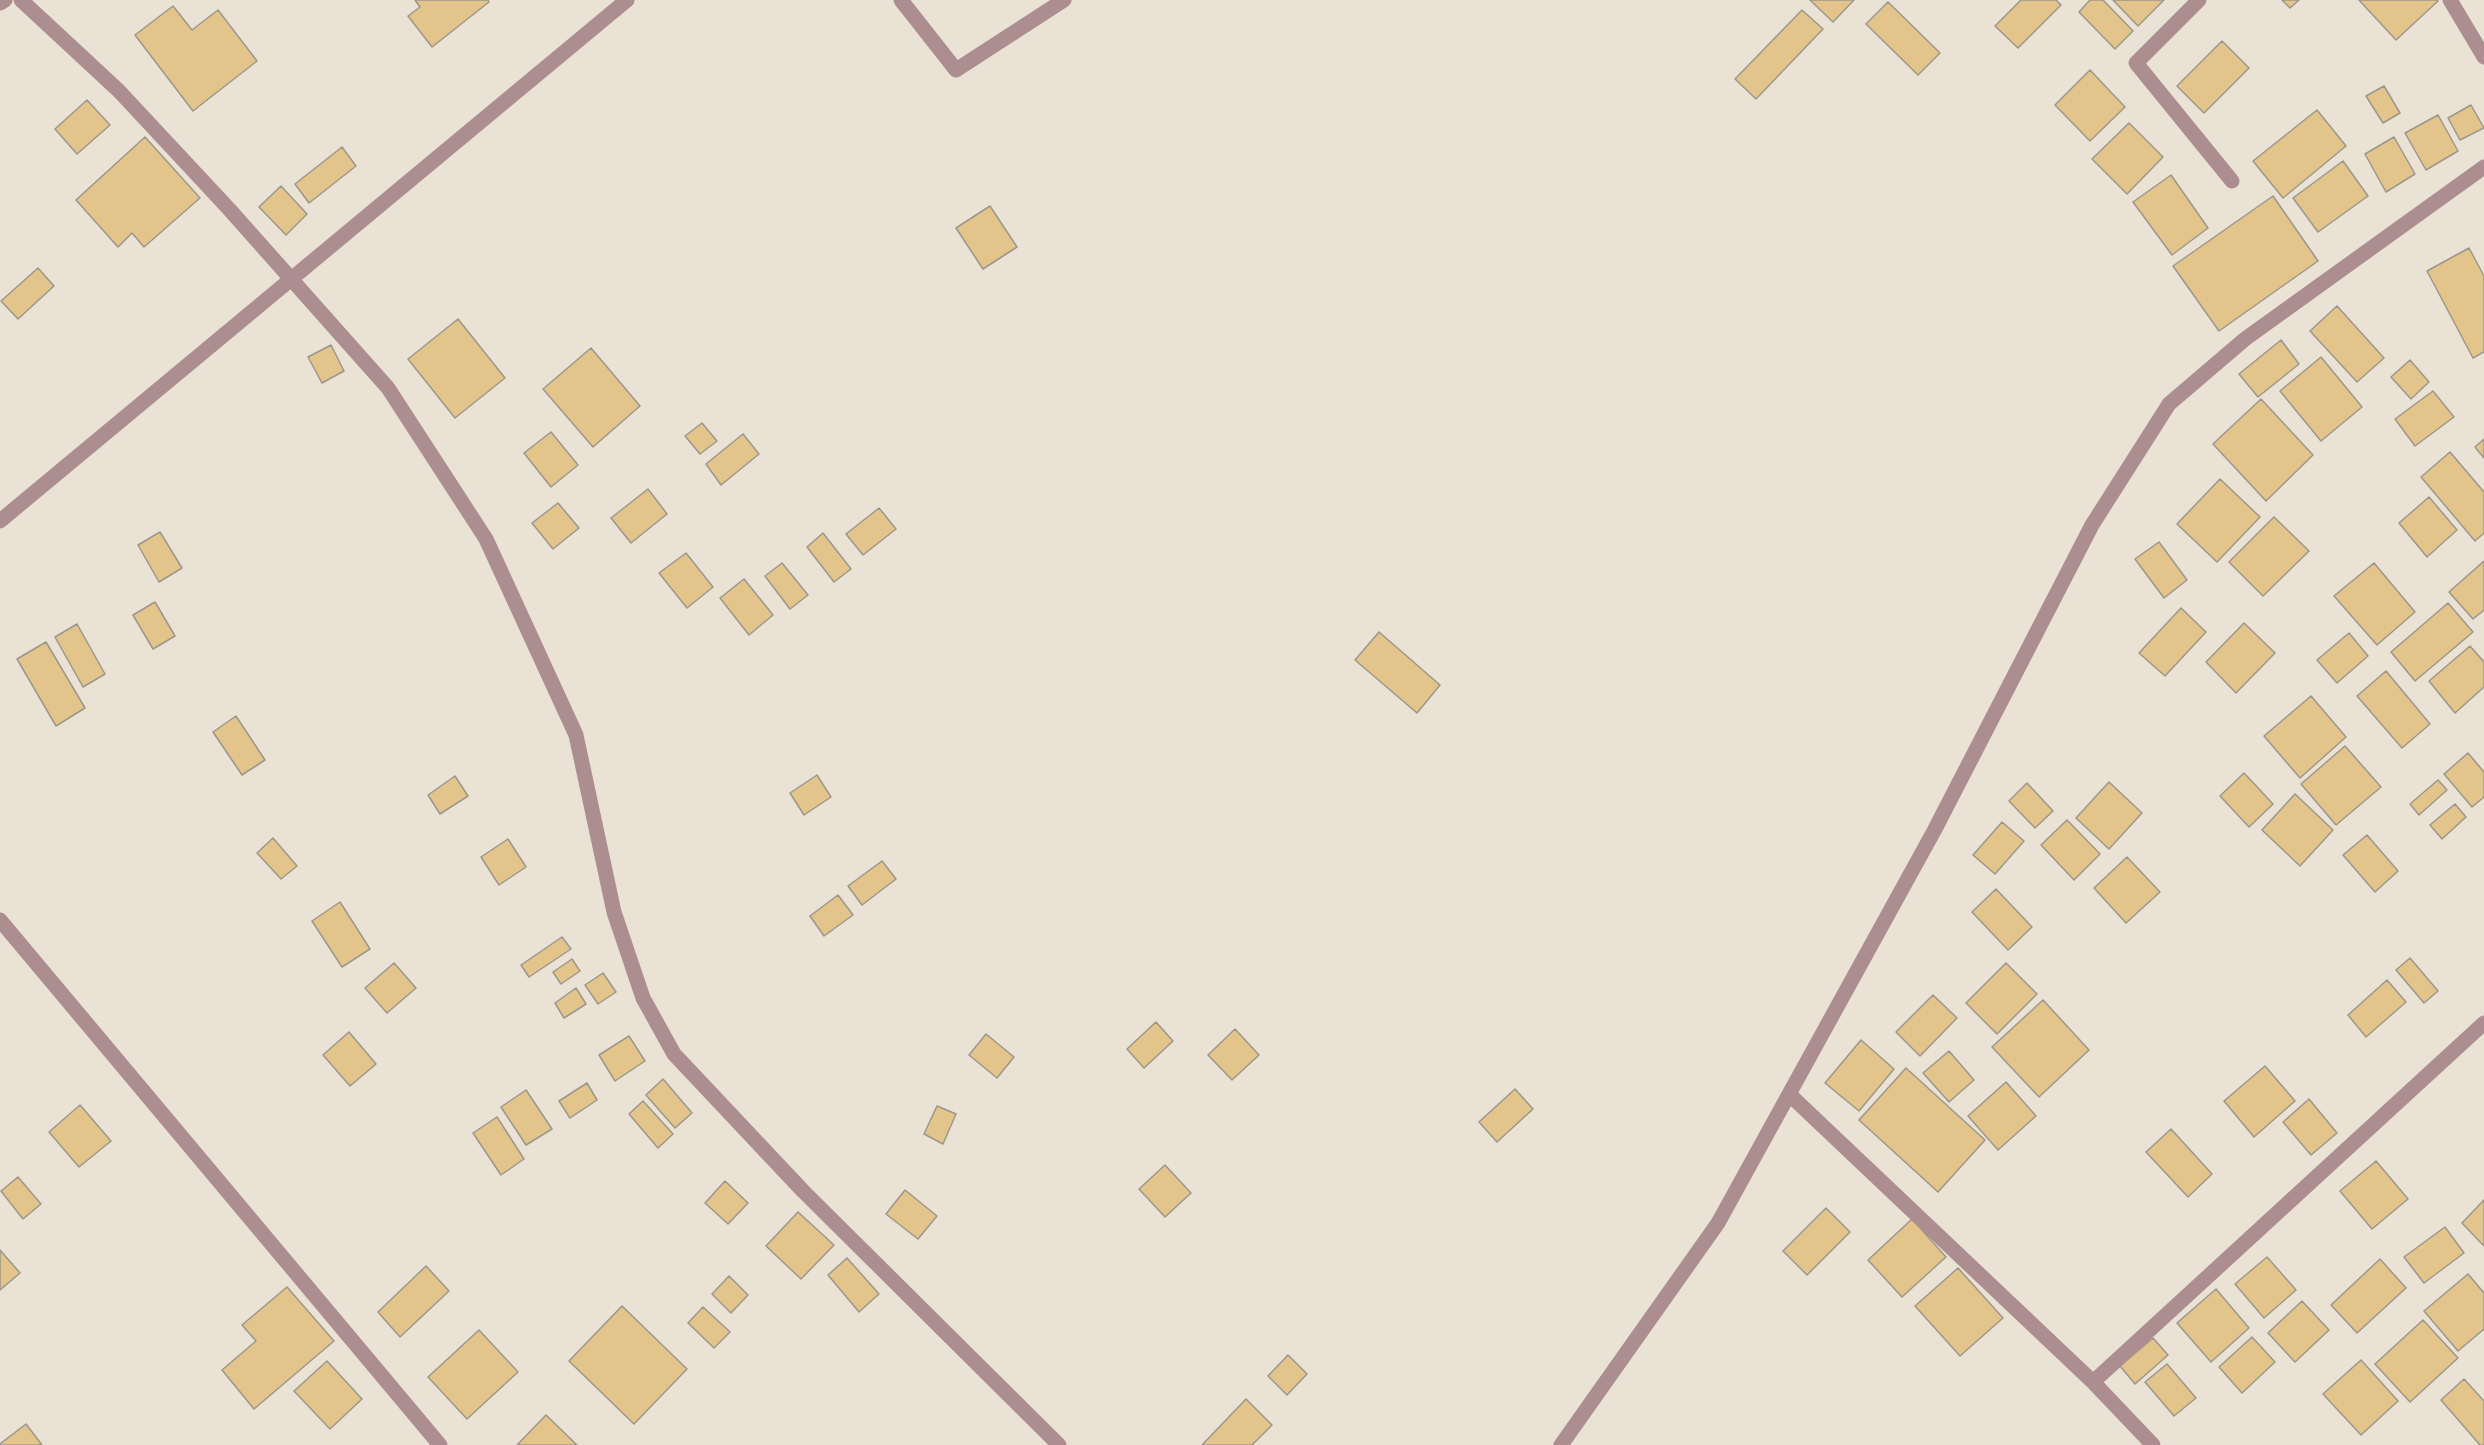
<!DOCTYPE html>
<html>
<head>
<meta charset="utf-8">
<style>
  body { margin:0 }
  canvas { display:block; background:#e9e2d5 }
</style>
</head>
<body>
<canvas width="2484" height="1445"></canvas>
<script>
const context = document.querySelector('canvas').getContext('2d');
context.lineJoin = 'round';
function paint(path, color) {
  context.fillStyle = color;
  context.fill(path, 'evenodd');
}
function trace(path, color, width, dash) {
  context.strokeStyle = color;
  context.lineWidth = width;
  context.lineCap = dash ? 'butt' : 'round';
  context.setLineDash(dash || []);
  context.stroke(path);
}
const building = new Path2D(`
  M 415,0 L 488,0 L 489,2 L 432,47 L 408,16 L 420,7 Z
  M 1810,0 L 1854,0 L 1833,22 Z
  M 2021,0 L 2056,0 L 2061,5 L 2018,48 L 1995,26 Z
  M 2090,0 L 2103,0 L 2133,31 L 2115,49 L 2079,12 Z
  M 2113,0 L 2164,0 L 2138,26 Z
  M 2282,0 L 2299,0 L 2290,8 Z
  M 2359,0 L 2437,0 L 2438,1 L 2396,40 Z
  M 1888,2 L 1940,53 L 1918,75 L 1866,24 Z
  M 173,6 L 192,30 L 218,10 L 257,61 L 193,111 L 135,35 Z
  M 1802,10 L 1823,29 L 1756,99 L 1735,79 Z
  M 2222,41 L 2249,68 L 2204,113 L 2177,86 Z
  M 2090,70 L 2125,107 L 2090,141 L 2055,105 Z
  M 2384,86 L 2400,113 L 2383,123 L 2366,96 Z
  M 87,100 L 110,125 L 77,154 L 55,129 Z
  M 2471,105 L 2484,128 L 2460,140 L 2448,118 Z
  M 2317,110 L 2346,146 L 2283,198 L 2253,161 Z
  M 2438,115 L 2458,151 L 2426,170 L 2405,133 Z
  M 2129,123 L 2163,157 L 2127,194 L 2092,159 Z
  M 145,137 L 200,198 L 144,247 L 132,233 L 118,247 L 76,200 Z
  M 2394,137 L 2415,174 L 2386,192 L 2365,154 Z
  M 342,147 L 356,166 L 309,203 L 295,184 Z
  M 2343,161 L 2368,196 L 2318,232 L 2293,198 Z
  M 2171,175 L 2208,228 L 2172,255 L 2133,202 Z
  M 281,186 L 307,214 L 286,235 L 259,207 Z
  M 2273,196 L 2318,261 L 2219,331 L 2173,266 Z
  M 990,206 L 1017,247 L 983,269 L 956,228 Z
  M 2469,248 L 2484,276 L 2484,352 L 2473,358 L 2427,271 Z
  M 38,268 L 54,286 L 18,319 L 1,301 Z
  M 2337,306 L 2384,358 L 2357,382 L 2310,331 Z
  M 458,319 L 505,378 L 455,418 L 408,359 Z
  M 2281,340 L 2299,364 L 2258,397 L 2239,374 Z
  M 331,345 L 344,371 L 322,383 L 308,357 Z
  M 591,348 L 640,406 L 593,447 L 543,389 Z
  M 2321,357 L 2362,407 L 2321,441 L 2280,391 Z
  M 2410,360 L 2429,382 L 2411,399 L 2391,377 Z
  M 2433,391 L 2454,417 L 2415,446 L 2395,419 Z
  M 2261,399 L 2313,455 L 2266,501 L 2213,444 Z
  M 702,423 L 717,441 L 700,454 L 685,436 Z
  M 551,432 L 578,465 L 551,487 L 524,453 Z
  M 743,434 L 759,454 L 721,485 L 706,464 Z
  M 2484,439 L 2484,458 L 2475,447 Z
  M 2450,452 L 2484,492 L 2484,533 L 2475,541 L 2421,477 Z
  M 2220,479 L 2260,517 L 2217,562 L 2177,524 Z
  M 648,489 L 667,514 L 631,543 L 611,518 Z
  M 2429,497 L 2457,530 L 2427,557 L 2399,523 Z
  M 558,503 L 579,528 L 553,549 L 532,523 Z
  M 879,508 L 896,529 L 863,555 L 846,534 Z
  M 2274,517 L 2309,551 L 2263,596 L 2229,562 Z
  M 160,532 L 182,568 L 159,582 L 138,545 Z
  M 823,533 L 851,569 L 834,582 L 807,547 Z
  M 2159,542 L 2187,580 L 2164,598 L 2135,559 Z
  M 686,553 L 713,587 L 687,608 L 659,573 Z
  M 2484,561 L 2484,610 L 2473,619 L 2449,592 Z
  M 782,563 L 808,595 L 790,609 L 765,576 Z
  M 2374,563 L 2415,612 L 2377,645 L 2334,596 Z
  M 744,579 L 773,615 L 749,635 L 720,598 Z
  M 155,602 L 175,636 L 153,649 L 133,615 Z
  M 2448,603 L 2473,632 L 2415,681 L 2391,652 Z
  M 2181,608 L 2206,632 L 2165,676 L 2139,653 Z
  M 2244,623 L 2275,653 L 2236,693 L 2206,662 Z
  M 77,624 L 105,674 L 83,687 L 55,637 Z
  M 1379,632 L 1440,685 L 1417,713 L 1355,660 Z
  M 2349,633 L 2368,656 L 2337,683 L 2317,660 Z
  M 46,642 L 85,708 L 56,726 L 17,659 Z
  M 2470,646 L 2484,662 L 2484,687 L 2455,713 L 2429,681 Z
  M 2386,671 L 2430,724 L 2402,748 L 2357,696 Z
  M 2311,696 L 2346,737 L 2300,778 L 2264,736 Z
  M 236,716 L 265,760 L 242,775 L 213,732 Z
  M 2345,746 L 2381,787 L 2336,825 L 2301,784 Z
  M 2468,753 L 2484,772 L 2484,797 L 2472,807 L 2444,774 Z
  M 2244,773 L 2273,804 L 2249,827 L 2220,796 Z
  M 817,775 L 831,797 L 804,815 L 790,793 Z
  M 455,776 L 468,796 L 440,814 L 428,795 Z
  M 2438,780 L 2447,790 L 2419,815 L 2410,804 Z
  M 2109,782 L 2142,813 L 2109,849 L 2076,818 Z
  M 2027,783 L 2053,811 L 2035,828 L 2009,801 Z
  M 2295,794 L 2333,830 L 2300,866 L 2262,830 Z
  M 2455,804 L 2466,817 L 2442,839 L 2430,825 Z
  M 2067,820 L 2100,854 L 2074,880 L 2041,845 Z
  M 2002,822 L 2024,841 L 1995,874 L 1973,855 Z
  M 2367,835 L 2398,871 L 2375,892 L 2343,855 Z
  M 273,838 L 297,866 L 281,879 L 257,853 Z
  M 508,839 L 526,867 L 499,885 L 481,857 Z
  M 2127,857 L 2160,892 L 2126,923 L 2094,888 Z
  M 882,861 L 896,879 L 862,905 L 848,886 Z
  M 1996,889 L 2032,927 L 2008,950 L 1972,912 Z
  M 838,895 L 853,915 L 824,936 L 810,916 Z
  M 340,902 L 370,949 L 342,967 L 312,921 Z
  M 562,937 L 571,949 L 529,977 L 521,965 Z
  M 2410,958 L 2438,991 L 2424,1003 L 2396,970 Z
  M 572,959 L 580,971 L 561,984 L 553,972 Z
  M 394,963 L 416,988 L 387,1013 L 365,988 Z
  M 2006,963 L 2037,994 L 1997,1034 L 1966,1003 Z
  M 603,973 L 616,992 L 598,1004 L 585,985 Z
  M 2387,980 L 2406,1002 L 2366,1037 L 2348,1015 Z
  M 576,988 L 586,1004 L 564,1018 L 555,1003 Z
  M 1933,995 L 1957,1018 L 1920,1056 L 1896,1032 Z
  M 2043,1000 L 2089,1050 L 2039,1097 L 1992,1047 Z
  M 1156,1022 L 1173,1041 L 1144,1068 L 1127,1049 Z
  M 1235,1029 L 1259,1055 L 1232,1080 L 1208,1055 Z
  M 349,1032 L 376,1064 L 350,1086 L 323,1055 Z
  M 986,1034 L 1014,1057 L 997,1078 L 969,1055 Z
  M 629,1036 L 645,1061 L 615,1081 L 599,1055 Z
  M 1861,1040 L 1894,1069 L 1859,1111 L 1825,1083 Z
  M 1949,1051 L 1974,1080 L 1949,1102 L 1923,1073 Z
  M 2265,1066 L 2295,1101 L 2254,1137 L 2224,1101 Z
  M 1906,1068 L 1985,1140 L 1938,1192 L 1859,1120 Z
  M 663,1079 L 692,1113 L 675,1128 L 646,1095 Z
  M 2006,1082 L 2036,1116 L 1998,1150 L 1968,1116 Z
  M 587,1083 L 597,1100 L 570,1118 L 559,1101 Z
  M 1515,1089 L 1533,1109 L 1497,1142 L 1479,1122 Z
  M 526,1090 L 552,1129 L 526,1145 L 501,1107 Z
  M 2309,1099 L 2337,1133 L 2311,1155 L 2283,1122 Z
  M 643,1101 L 673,1134 L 658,1148 L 629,1114 Z
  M 80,1105 L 111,1141 L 79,1167 L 49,1132 Z
  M 937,1106 L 956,1114 L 943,1144 L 924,1134 Z
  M 497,1117 L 524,1159 L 501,1175 L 473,1133 Z
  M 2171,1129 L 2212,1174 L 2188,1197 L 2146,1152 Z
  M 2376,1161 L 2408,1199 L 2372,1229 L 2340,1191 Z
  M 1165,1165 L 1191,1193 L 1165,1217 L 1139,1189 Z
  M 18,1177 L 41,1204 L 23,1219 L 1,1191 Z
  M 725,1181 L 748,1203 L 728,1224 L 705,1203 Z
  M 905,1190 L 937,1216 L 918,1239 L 886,1214 Z
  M 2484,1200 L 2484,1246 L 2462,1223 Z
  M 1826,1208 L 1850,1232 L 1807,1275 L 1783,1251 Z
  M 798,1212 L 834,1245 L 801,1279 L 766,1246 Z
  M 1912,1219 L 1946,1257 L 1902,1297 L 1868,1260 Z
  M 2445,1227 L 2464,1253 L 2424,1283 L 2404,1257 Z
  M 0,1250 L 20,1273 L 0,1290 Z
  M 2267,1257 L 2296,1290 L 2264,1318 L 2235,1284 Z
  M 847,1258 L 879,1294 L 859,1312 L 828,1275 Z
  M 2380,1259 L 2406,1288 L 2357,1333 L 2331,1305 Z
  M 426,1266 L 449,1291 L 400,1337 L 378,1312 Z
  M 1958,1268 L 2003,1318 L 1960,1356 L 1915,1306 Z
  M 2468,1274 L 2484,1293 L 2484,1329 L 2458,1351 L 2424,1311 Z
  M 729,1276 L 748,1295 L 731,1313 L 712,1294 Z
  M 287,1287 L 334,1341 L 254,1409 L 222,1370 L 256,1341 L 242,1325 Z
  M 2216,1289 L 2249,1328 L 2211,1362 L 2177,1323 Z
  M 2302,1301 L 2329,1330 L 2295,1362 L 2268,1333 Z
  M 622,1306 L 687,1369 L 634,1424 L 569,1361 Z
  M 703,1307 L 730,1332 L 714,1348 L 688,1323 Z
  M 2423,1320 L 2458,1358 L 2410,1402 L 2375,1364 Z
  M 479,1330 L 518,1372 L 467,1419 L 428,1377 Z
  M 2252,1337 L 2275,1362 L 2242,1393 L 2219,1367 Z
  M 2153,1338 L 2168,1355 L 2135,1384 L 2120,1366 Z
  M 1288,1355 L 1307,1374 L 1287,1395 L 1268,1376 Z
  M 2361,1360 L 2398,1401 L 2361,1435 L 2323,1394 Z
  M 327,1361 L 362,1399 L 330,1429 L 294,1391 Z
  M 2167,1364 L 2196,1398 L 2174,1416 L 2145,1382 Z
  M 2464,1379 L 2484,1401 L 2484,1445 L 2480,1445 L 2441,1400 Z
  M 1246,1399 L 1272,1425 L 1252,1445 L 1202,1445 Z
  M 546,1415 L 577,1445 L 517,1445 Z
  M 26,1424 L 42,1445 L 0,1445 L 0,1444 Z`);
paint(building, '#e3c58b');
trace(building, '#9d978b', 1.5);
trace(new Path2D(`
  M 2199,0 L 2136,63 L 2232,181
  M 0,920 L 440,1445`), '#ac8e91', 15);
trace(new Path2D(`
  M 21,0 L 119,91 L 229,209 L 388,388 L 486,539 L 576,735 L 614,912 L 643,998 L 674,1054 L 803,1191 L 1059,1445
  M 901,0 L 956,70 L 1064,0
  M 2450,0 L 2484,57
  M 0,3 L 5,0
  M 0,521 L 627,0
  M 1790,1095 L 2093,1382 L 2153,1445
  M 2093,1382 L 2484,1023
  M 1561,1445 L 1718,1223 L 1934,831 L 2092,525 L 2169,404 L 2245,339 L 2484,167`), '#ac8e91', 15);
</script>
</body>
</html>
